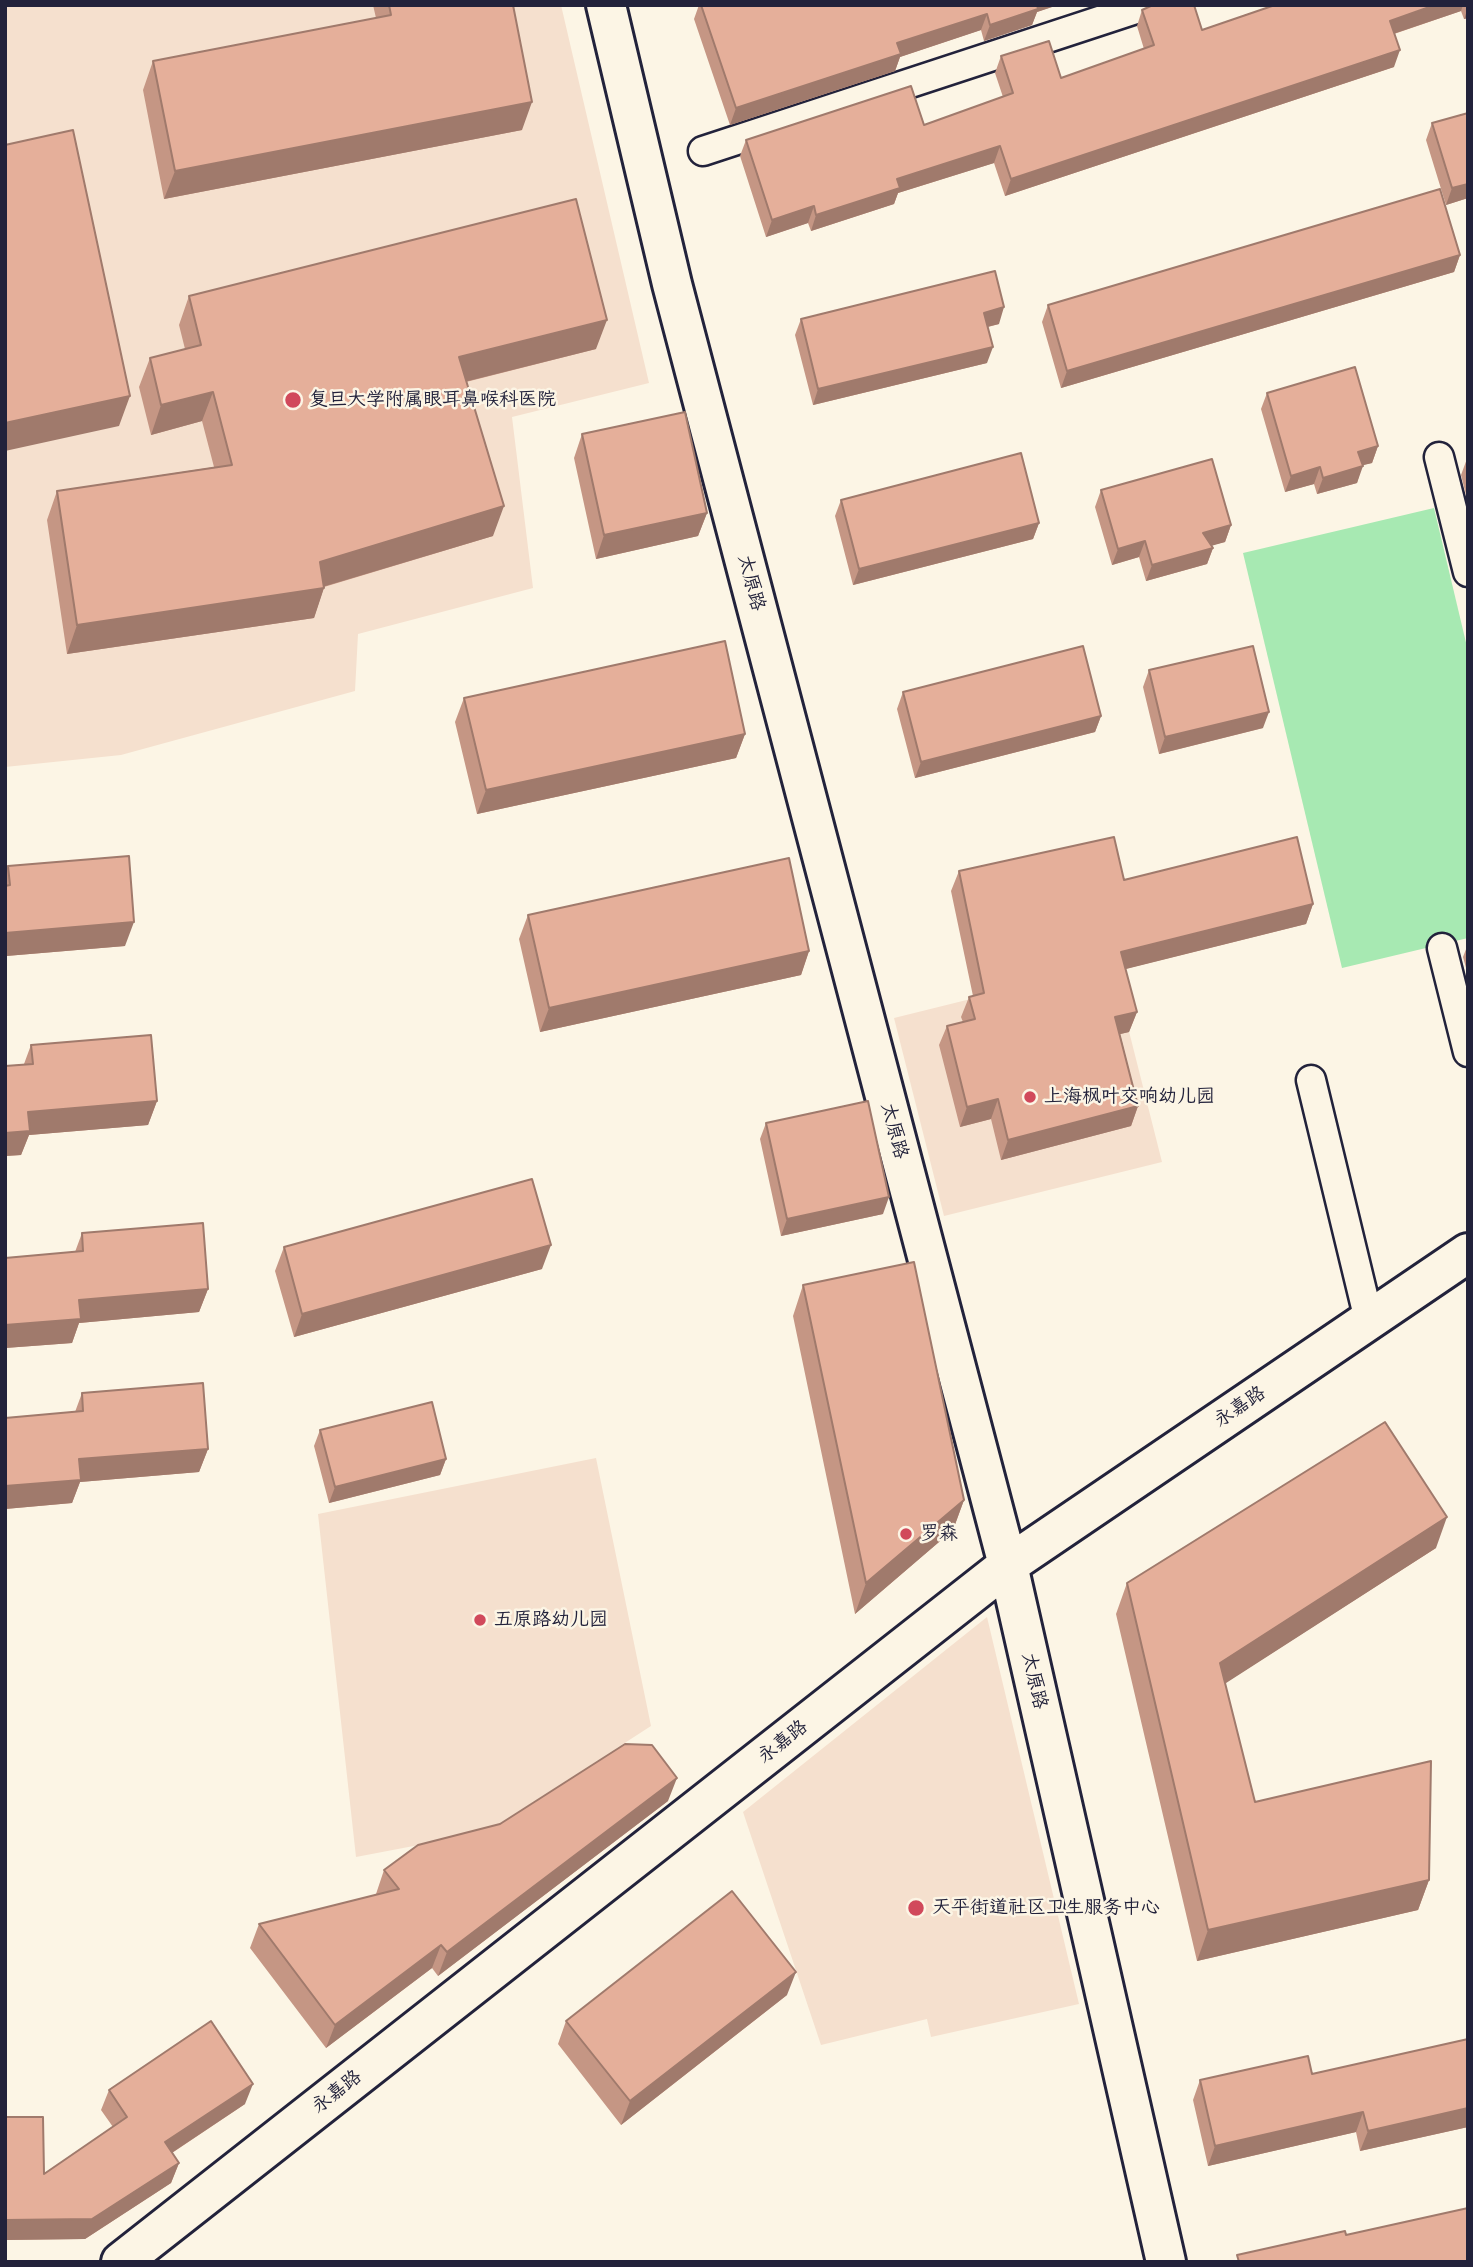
<!DOCTYPE html>
<html>
<head>
<meta charset="utf-8">
<style>
  body { margin:0 }
  #map { position:relative; width:1473px; height:2267px; overflow:hidden; background:#fcf5e5; font-family:"Patrick Hand",sans-serif }
  canvas { display:block }
  .frame { position:absolute; inset:0; border:7px solid #22223b; pointer-events:none }
</style>
</head>
<body>
<div id="map">
<canvas width="1473" height="2267"></canvas>
<div class="frame"></div>
</div>
<script>
const context = document.querySelector('canvas').getContext('2d');
context.lineJoin = 'round';
function paint(path, color) {
  context.fillStyle = color;
  context.fill(path, 'evenodd');
}
function trace(path, color, width, dash) {
  context.strokeStyle = color;
  context.lineWidth = width;
  context.lineCap = dash ? 'butt' : 'round';
  context.setLineDash(dash || []);
  context.stroke(path);
}
function label(font, color, halo, rows, align = 'center') {
  context.font = font + ' "Patrick Hand","LXGW WenKai TC",sans-serif';
  context.lineWidth = 5;
  context.setLineDash([]);
  context.textBaseline = 'middle';
  context.strokeStyle = halo;
  context.fillStyle = color;
  for (const [text, x, y, turn = 0] of rows) {
    context.save();
    context.translate(x, y);
    context.rotate((+turn || 0) * Math.PI / 180);
    context.textAlign = isNaN(turn) ? turn : align;
    if (halo) context.strokeText(text, 0, 0);
    context.fillText(text, 0, 0);
    context.restore();
  }
}
paint(new Path2D(`
  M 5,5 L 561,5 L 649,383 L 512,417 L 533,588 L 358,634 L 355,691 L 121,755 L 5,767 Z
  M 1112,964 L 1162,1162 L 944,1216 L 894,1018 Z
  M 596,1458 L 651,1726 L 487,1832 L 356,1857 L 318,1514 Z
  M 987,1617 L 1079,2004 L 931,2037 L 927,2019 L 821,2045 L 743,1812 Z`), '#f5e0ce');
paint(new Path2D(`
  M 1434,508 L 1468,651 L 1468,938 L 1342,968 L 1243,553 Z`), '#a7e9b2');
const service = new Path2D(`
  M 703,151 L 1148,5
  M 1439,457 L 1468,572
  M 1442,948 L 1468,1052
  M 1311,1080 L 1369,1320`);
const minor = new Path2D(`
  M 606,5 L 672,284 L 1008,1565 L 1166,2262
  M 121,2262 L 1008,1565 L 1468,1253`);
trace(service, '#22223b', 33);
trace(minor, '#22223b', 44);
trace(service, '#fcf5e5', 28);
trace(minor, '#fcf5e5', 38);
paint(new Path2D(`
  M 373,5 L 513,5 L 522,130 L 164,199 L 143,90 L 153,61 L 376,18 Z
  M 699,5 L 1058,5 L 1037,12 L 1032,25 L 984,41 L 981,30 L 900,57 L 895,71 L 730,125 L 694,19 Z
  M 1275,5 L 1468,5 L 1468,18 L 1464,19 L 1461,11 L 1394,34 L 1394,67 L 1005,196 L 994,163 L 898,193 L 894,204 L 811,231 L 808,223 L 766,237 L 740,156 L 746,140 L 924,125 L 1003,97 L 995,73 L 1001,56 L 1061,78 L 1144,49 L 1137,26 L 1142,10 L 1202,30 Z
  M 1468,113 L 1468,198 L 1446,205 L 1426,140 L 1432,123 Z
  M 1460,255 L 1454,272 L 1061,388 L 1042,322 L 1048,305 Z
  M 189,296 L 596,349 L 466,382 L 493,536 L 324,587 L 314,618 L 67,654 L 47,520 L 57,491 L 214,467 L 202,421 L 151,435 L 139,387 L 150,358 L 185,349 L 179,325 Z
  M 801,319 L 999,324 L 988,327 L 987,363 L 813,405 L 795,335 Z
  M 1267,393 L 1378,446 L 1372,463 L 1362,465 L 1357,483 L 1317,494 L 1314,484 L 1285,492 L 1261,409 Z
  M 582,434 L 707,513 L 698,536 L 596,559 L 574,458 Z
  M 1468,456 L 1468,503 L 1461,475 Z
  M 1101,490 L 1231,525 L 1225,542 L 1212,545 L 1213,548 L 1207,564 L 1146,581 L 1139,557 L 1112,565 L 1095,507 Z
  M 841,500 L 1039,523 L 1033,539 L 853,585 L 835,516 Z
  M 1149,670 L 1263,728 L 1159,754 L 1143,687 Z
  M 903,692 L 1101,716 L 1095,732 L 915,778 L 897,709 Z
  M 464,698 L 745,734 L 736,758 L 477,814 L 455,722 Z
  M 8,866 L 125,946 L 6,956 L 5,957 L 5,874 Z
  M 959,871 L 1124,880 L 1313,904 L 1306,924 L 1125,969 L 1137,1012 L 1129,1032 L 1120,1034 L 1138,1106 L 1131,1126 L 1001,1160 L 991,1119 L 960,1127 L 939,1045 L 947,1026 L 963,1022 L 961,1017 L 969,997 L 973,996 L 951,891 Z
  M 528,915 L 809,951 L 801,975 L 540,1032 L 519,939 Z
  M 1468,944 L 1468,975 L 1463,957 Z
  M 31,1045 L 157,1101 L 148,1125 L 29,1135 L 21,1155 L 5,1156 L 5,1066 L 24,1064 Z
  M 766,1123 L 883,1214 L 781,1236 L 760,1139 Z
  M 82,1233 L 208,1289 L 199,1312 L 79,1323 L 72,1343 L 5,1348 L 5,1258 L 75,1252 Z
  M 284,1247 L 542,1269 L 294,1337 L 275,1271 Z
  M 803,1285 L 964,1500 L 953,1530 L 855,1614 L 793,1316 Z
  M 82,1393 L 208,1449 L 199,1472 L 80,1482 L 72,1503 L 5,1509 L 5,1418 L 75,1412 Z
  M 320,1430 L 446,1459 L 440,1475 L 329,1503 L 314,1446 Z
  M 1436,1548 L 1225,1683 L 1255,1802 L 1429,1880 L 1418,1910 L 1197,1961 L 1116,1614 L 1127,1583 Z
  M 668,1801 L 438,1976 L 432,1968 L 326,2048 L 250,1948 L 259,1924 L 376,1895 L 376,1894 L 384,1870 Z
  M 787,1995 L 621,2125 L 558,2044 L 566,2021 Z
  M 1312,2074 L 1468,2127 L 1360,2151 L 1356,2132 L 1208,2166 L 1193,2100 L 1200,2080 Z
  M 109,2090 L 245,2104 L 172,2153 L 179,2163 L 171,2183 L 85,2239 L 5,2240 L 5,2117 L 44,2174 L 113,2127 L 101,2110 Z`), '#c59684');
paint(new Path2D(`
  M 1033,5 L 1058,5 L 1037,12 L 1032,25 L 984,41 L 990,25 Z
  M 1435,5 L 1463,5 L 1461,11 L 1384,37 L 1390,21 Z
  M 1468,8 L 1468,18 L 1464,19 Z
  M 987,14 L 981,30 L 900,57 L 895,71 L 730,125 L 736,108 L 897,43 Z
  M 1400,50 L 1394,67 L 1005,196 L 1011,179 Z
  M 532,102 L 522,130 L 164,199 L 175,171 Z
  M 1000,146 L 994,163 L 898,193 L 894,204 L 811,231 L 816,215 L 897,179 Z
  M 1468,184 L 1468,198 L 1446,205 L 1452,188 Z
  M 814,206 L 808,223 L 766,237 L 772,220 Z
  M 1460,255 L 1454,272 L 1061,388 L 1067,371 Z
  M 1004,307 L 999,324 L 978,329 L 984,313 Z
  M 607,320 L 596,349 L 448,386 L 459,357 Z
  M 993,347 L 987,363 L 813,405 L 818,389 Z
  M 213,392 L 202,421 L 151,435 L 161,405 Z
  M 130,396 L 119,426 L 5,451 L 5,423 Z
  M 1378,446 L 1372,463 L 1352,468 L 1358,452 Z
  M 1363,466 L 1357,483 L 1317,494 L 1323,478 Z
  M 1320,467 L 1314,484 L 1285,492 L 1291,476 Z
  M 504,506 L 493,536 L 312,590 L 324,588 L 314,618 L 67,654 L 77,625 L 320,562 Z
  M 707,513 L 698,536 L 596,559 L 604,535 Z
  M 1039,523 L 1033,539 L 853,585 L 859,569 Z
  M 1231,525 L 1225,542 L 1197,550 L 1203,533 Z
  M 1145,541 L 1139,557 L 1112,565 L 1118,549 Z
  M 1213,548 L 1207,564 L 1146,581 L 1152,565 Z
  M 1269,712 L 1263,728 L 1159,754 L 1165,737 Z
  M 1101,716 L 1095,732 L 915,778 L 921,762 Z
  M 745,734 L 736,758 L 477,814 L 486,790 Z
  M 1313,904 L 1306,924 L 1114,972 L 1121,952 Z
  M 134,922 L 125,946 L 6,956 L 5,957 L 5,933 Z
  M 809,951 L 801,975 L 540,1032 L 549,1008 Z
  M 1137,1012 L 1129,1032 L 1108,1037 L 1115,1017 Z
  M 998,1099 L 991,1119 L 960,1127 L 967,1107 Z
  M 157,1101 L 148,1125 L 29,1135 L 21,1155 L 5,1156 L 5,1133 L 28,1112 Z
  M 1138,1106 L 1131,1126 L 1001,1160 L 1008,1140 Z
  M 889,1197 L 883,1214 L 781,1236 L 787,1219 Z
  M 551,1245 L 542,1269 L 294,1337 L 302,1314 Z
  M 208,1289 L 199,1312 L 79,1323 L 72,1343 L 5,1348 L 5,1325 L 79,1300 Z
  M 208,1449 L 199,1472 L 80,1482 L 72,1503 L 5,1509 L 5,1486 L 79,1459 Z
  M 446,1459 L 440,1475 L 329,1503 L 335,1487 Z
  M 964,1500 L 953,1530 L 855,1614 L 866,1583 Z
  M 1447,1517 L 1436,1548 L 1209,1694 L 1220,1663 Z
  M 677,1778 L 668,1801 L 438,1976 L 447,1952 Z
  M 1429,1880 L 1418,1910 L 1197,1961 L 1208,1930 Z
  M 441,1945 L 432,1968 L 326,2048 L 335,2025 Z
  M 796,1972 L 787,1995 L 621,2125 L 630,2101 Z
  M 253,2084 L 245,2104 L 158,2162 L 165,2142 Z
  M 1468,2108 L 1468,2127 L 1360,2151 L 1368,2131 Z
  M 1363,2112 L 1356,2132 L 1208,2166 L 1215,2146 Z
  M 179,2163 L 171,2183 L 85,2239 L 5,2240 L 5,2220 Z`), '#a07a6c');
const building = new Path2D(`
  M 389,5 L 513,5 L 532,102 L 175,171 L 153,61 L 391,15 Z
  M 701,5 L 1037,5 L 1038,9 L 990,25 L 987,14 L 897,43 L 901,54 L 736,108 Z
  M 1153,5 L 1194,5 L 1202,30 L 1275,5 L 1435,5 L 1390,21 L 1400,50 L 1011,179 L 1000,146 L 897,179 L 900,188 L 816,215 L 814,206 L 772,220 L 746,140 L 911,86 L 924,125 L 1013,93 L 1001,56 L 1049,41 L 1061,78 L 1154,45 L 1142,10 Z
  M 1468,113 L 1468,184 L 1452,188 L 1432,123 Z
  M 73,130 L 130,396 L 5,423 L 5,145 Z
  M 1440,189 L 1460,255 L 1067,371 L 1048,305 Z
  M 576,199 L 607,320 L 459,357 L 504,506 L 320,562 L 324,588 L 77,625 L 57,491 L 232,465 L 213,392 L 161,405 L 150,358 L 201,345 L 189,296 Z
  M 995,271 L 1004,307 L 984,313 L 993,347 L 818,389 L 801,319 Z
  M 1355,367 L 1378,446 L 1358,452 L 1363,466 L 1323,478 L 1320,467 L 1291,476 L 1267,393 Z
  M 685,412 L 707,513 L 604,535 L 582,434 Z
  M 1021,453 L 1039,523 L 859,569 L 841,500 Z
  M 1212,459 L 1231,525 L 1203,533 L 1213,548 L 1152,565 L 1145,541 L 1118,549 L 1101,490 Z
  M 725,641 L 745,734 L 486,790 L 464,698 Z
  M 1083,646 L 1101,716 L 921,762 L 903,692 Z
  M 1253,646 L 1269,712 L 1165,737 L 1149,670 Z
  M 1114,837 L 1124,880 L 1297,837 L 1313,904 L 1121,952 L 1137,1012 L 1115,1017 L 1138,1106 L 1008,1140 L 998,1099 L 967,1107 L 947,1026 L 975,1019 L 969,997 L 984,993 L 959,871 Z
  M 129,856 L 134,922 L 5,933 L 7,953 L 5,954 L 5,886 L 10,885 L 8,866 Z
  M 789,858 L 809,951 L 549,1008 L 528,915 Z
  M 151,1035 L 157,1101 L 28,1112 L 30,1131 L 5,1133 L 5,1066 L 33,1064 L 31,1045 Z
  M 868,1101 L 889,1197 L 787,1219 L 766,1123 Z
  M 532,1179 L 551,1245 L 302,1314 L 284,1247 Z
  M 203,1223 L 208,1289 L 79,1300 L 81,1319 L 5,1325 L 5,1258 L 83,1251 L 82,1233 Z
  M 914,1262 L 964,1500 L 866,1583 L 803,1285 Z
  M 203,1383 L 208,1449 L 79,1459 L 81,1480 L 5,1486 L 5,1418 L 83,1411 L 82,1393 Z
  M 432,1402 L 446,1459 L 335,1487 L 320,1430 Z
  M 1385,1422 L 1447,1517 L 1220,1663 L 1255,1802 L 1431,1761 L 1429,1880 L 1208,1930 L 1127,1583 Z
  M 625,1744 L 652,1745 L 677,1778 L 447,1952 L 441,1945 L 335,2025 L 259,1924 L 399,1889 L 384,1870 L 418,1845 L 500,1824 Z
  M 732,1891 L 796,1972 L 630,2101 L 566,2021 Z
  M 211,2021 L 253,2084 L 165,2142 L 179,2163 L 92,2219 L 5,2220 L 5,2117 L 43,2117 L 44,2174 L 127,2117 L 109,2090 Z
  M 1468,2039 L 1468,2108 L 1368,2131 L 1363,2112 L 1215,2146 L 1200,2080 L 1308,2056 L 1312,2074 Z
  M 1468,2208 L 1468,2262 L 1239,2262 L 1237,2255 L 1345,2231 L 1346,2235 Z`);
paint(building, '#e5af9a');
trace(building, '#a07a6c', 2);
for (const [x, y, r, color] of [
  [293,400,9,"#d1495b"],
  [1030,1097,7,"#d1495b"],
  [906,1534,7,"#d1495b"],
  [480,1620,7,"#d1495b"],
  [916,1908,9,"#d1495b"]
]) {
  const dot = new Path2D();
  dot.arc(x, y, r, 0, 2 * Math.PI);
  context.fillStyle = color;
  context.fill(dot);
  trace(dot, '#fcf5e5', 2.5);
}
label('19px', '#22223b', '#fcf5e5', [
  ["复旦大学附属眼耳鼻喉科医院",309,400],
  ["上海枫叶交响幼儿园",1044,1097],
  ["罗森",920,1534],
  ["五原路幼儿园",494,1620],
  ["天平街道社区卫生服务中心",932,1908]
], 'left');
label('19px', '#22223b', '#fcf5e5', [
  ["太原路",751,583,75],
  ["太原路",894,1131,75],
  ["永嘉路",1240,1407,-34],
  ["太原路",1034,1681,77],
  ["永嘉路",783,1742,-38],
  ["永嘉路",337,2092,-38]
]);
</script>
</body>
</html>
